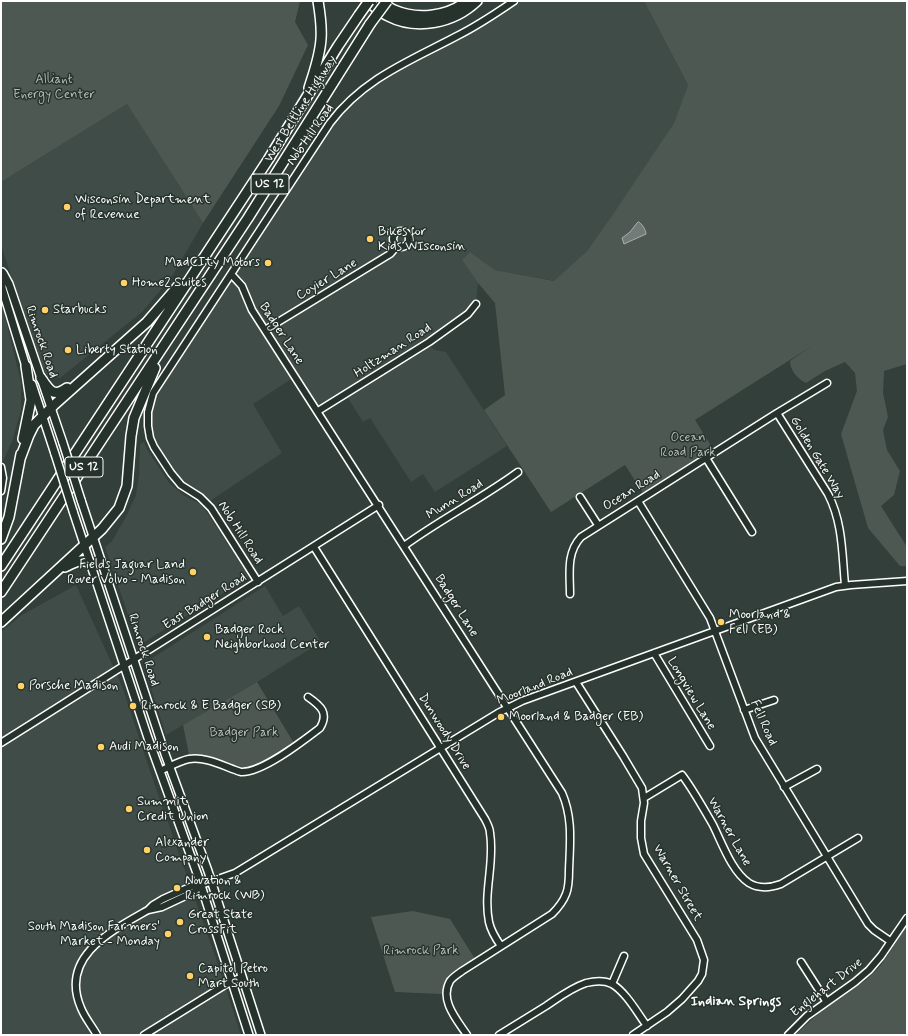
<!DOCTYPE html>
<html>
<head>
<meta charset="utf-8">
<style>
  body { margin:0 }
  #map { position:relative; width:908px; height:1036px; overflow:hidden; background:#333f3a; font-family:Mynerve,sans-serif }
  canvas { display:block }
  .frame { position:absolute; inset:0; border:2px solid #fff; pointer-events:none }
</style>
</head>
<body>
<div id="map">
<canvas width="908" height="1036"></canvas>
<div class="frame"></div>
</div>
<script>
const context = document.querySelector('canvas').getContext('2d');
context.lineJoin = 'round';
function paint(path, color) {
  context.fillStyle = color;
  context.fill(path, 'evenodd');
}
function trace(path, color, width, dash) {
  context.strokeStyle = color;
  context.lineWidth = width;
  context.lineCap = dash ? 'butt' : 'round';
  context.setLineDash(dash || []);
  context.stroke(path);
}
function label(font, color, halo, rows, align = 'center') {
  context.font = font + ' Mynerve,sans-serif';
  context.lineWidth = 3;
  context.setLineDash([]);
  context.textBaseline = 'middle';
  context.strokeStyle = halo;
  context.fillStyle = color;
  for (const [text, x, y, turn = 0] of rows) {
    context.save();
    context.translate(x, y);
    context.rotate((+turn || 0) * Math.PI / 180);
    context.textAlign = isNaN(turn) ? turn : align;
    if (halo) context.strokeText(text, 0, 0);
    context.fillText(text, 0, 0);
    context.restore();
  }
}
paint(new Path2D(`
  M 504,1 L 644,1 L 688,85 L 674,123 L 611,217 L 587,251 L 555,281 L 495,270 L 470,252 L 462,260 L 478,283 L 476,304 L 427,344 L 435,350 L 446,352 L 507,446 L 435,492 L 423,474 L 411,482 L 370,418 L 363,422 L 346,395 L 318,411 L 293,378 L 253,404 L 282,453 L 207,503 L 181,485 L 150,438 L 150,403 L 325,132 L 368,85 L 500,10 Z
  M 127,104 L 203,223 L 171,278 L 142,312 L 60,378 L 43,373 L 1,245 L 1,182 Z
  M 1,300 L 21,382 L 21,410 L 12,442 L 1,465 Z
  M 144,442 L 148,451 L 170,484 L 185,496 L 200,504 L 206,511 L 249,577 L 143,643 L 140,643 L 137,641 L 105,547 L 112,541 L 126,517 L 136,495 L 139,476 L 140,444 Z
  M 76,585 L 122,686 L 152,777 L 220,970 L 241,1035 L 1,1035 L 1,632 L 22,615 Z
  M 265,586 L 283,616 L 299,606 L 321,642 L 257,682 L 166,735 L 145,670 L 146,662 Z`), '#404c47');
paint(new Path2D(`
  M 1,1 L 300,1 L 295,22 L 308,45 L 279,106 L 203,223 L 127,104 L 1,182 Z
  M 644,1 L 907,1 L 907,364 L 884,371 L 883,393 L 888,417 L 883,430 L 887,450 L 900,471 L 894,495 L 881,506 L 907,547 L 907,566 L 900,566 L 868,528 L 841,434 L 857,391 L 855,373 L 845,362 L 825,371 L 806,383 C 798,379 790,371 790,361 L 812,346 L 695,420 L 713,449 L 643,493 L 625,465 L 551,512 L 484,410 L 505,395 L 495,303 L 478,283 L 462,260 L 470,252 L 495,270 L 554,281 L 587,251 L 611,217 L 674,123 L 688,85 ZM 636,225 L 643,227 L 646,231 L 640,237 L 627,243 L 622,238 L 630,232 Z
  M 257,682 L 295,745 L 246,772 L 190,759 L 183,725 Z
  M 413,911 L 450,919 L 475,959 C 459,969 445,974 442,994 L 395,992 L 371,917 Z
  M 907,926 L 907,1035 L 797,1035 L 796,1034 L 820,1012 L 866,980 L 881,965 Z`), '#4d5853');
const water = new Path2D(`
  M 639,222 C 642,224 646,230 646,234 L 624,244 L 622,238 L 630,232 L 637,223 Z`);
paint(water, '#737b78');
trace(water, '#abb0ae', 1);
const minor = new Path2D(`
  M393 239a8 8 0 1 1 16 0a8 8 0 1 1-16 0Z
  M 231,274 L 242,286 L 252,310 L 562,793 C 573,818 570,843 569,870 C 569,877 569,887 566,894 C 563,902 558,908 552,914 L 462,971 C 458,974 453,977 450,981 C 439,1000 457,1020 467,1035
  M 265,330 L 390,254 L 397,246
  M 318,411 L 429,342 L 468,314 L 476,304
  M 777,413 L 828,494 C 843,523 842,554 845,585
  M 706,458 L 752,532
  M 1,467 L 3,478 L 1,491
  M 580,497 L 598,525
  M 638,501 L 710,618 L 755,738 L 868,924 L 874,930 L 890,941
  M 404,546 C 441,519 481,499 518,472
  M 314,547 L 485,819 C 487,823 490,828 490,833 C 495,862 483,892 489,922 C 491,931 496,939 501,946
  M 258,582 L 211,508 L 200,497 L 181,485 L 171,473 L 154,447 L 150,438 L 148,426 L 148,412 L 153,393 L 330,123 C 364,78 410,61 457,36 C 477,26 495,14 514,1
  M 570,594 C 570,574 566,553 581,537 L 777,413 L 827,383
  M 654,653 L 710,746
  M 576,682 L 623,756 L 642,788 L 644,803 L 641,821 L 641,838 L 644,854 L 697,940 L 704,960 L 702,974 L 698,981 L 682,999 L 667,1012 L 633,1035
  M 744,710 L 774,700
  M 1,743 L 379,505
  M 160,771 C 169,767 179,761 189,759 C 206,756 225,767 241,772 C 262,773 303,741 320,728 C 329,713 321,706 308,697
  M 784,787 L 817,769
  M 644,798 L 682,775 C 694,791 703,808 713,825 C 722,843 732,872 749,883 C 759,889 770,888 781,884 L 858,838
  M 148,910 L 162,907 L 194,892 L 201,885
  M 801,962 L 826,1001
  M 612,984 L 624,956
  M 97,1035 C 92,1026 85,1018 81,1008 C 59,957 111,931 148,910 L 153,905 L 163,899 L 192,886 L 201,885 L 235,873 L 498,713 L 522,701 L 836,587 L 851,585 L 907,581
  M 144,1035 L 225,985 L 242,977
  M 499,1035 C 515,1025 530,1016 546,1006 C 558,998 571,988 586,983 C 594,981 604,980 612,984 C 626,992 638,1014 647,1026
  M 788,1035 L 807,1016 L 855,982 L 869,970 L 881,956 L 907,918`);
const major = new Path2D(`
  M 2,272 L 2,288 L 27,370
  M 3,273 L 9,284 L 63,443
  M 32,384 L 55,454
  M 81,500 L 165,754 L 208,871 L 261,1035
  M 73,511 L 148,738 L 198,876 L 249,1035`);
const highway = new Path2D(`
  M 367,1 C 374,6 380,12 388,16 C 417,31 454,23 477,1
  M 381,1 C 385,4 389,8 394,10 C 417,20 447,17 467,1
  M 309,88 C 314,72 320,56 321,39 C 322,26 320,13 318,1
  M 41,378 C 49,390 53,398 67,388
  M 23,439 L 31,400 L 26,366
  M 20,459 L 29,435 L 34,425 L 54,405 L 147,322 L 180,284
  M 1,539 L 9,517 L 21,454
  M 1,566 L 268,160 L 338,46 L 359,15
  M 65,567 C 73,563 83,557 91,564
  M 1,592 L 248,218 L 370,24
  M 1,622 L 102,529 L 119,508 L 127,486 L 131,436 L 134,418 L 155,368`);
trace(minor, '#fff', 9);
trace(major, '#fff', 10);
trace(highway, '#fff', 12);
trace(minor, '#26332d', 6);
trace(major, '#26332d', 7);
trace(highway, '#26332d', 9);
const majorBridge = new Path2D(`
  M 63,443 L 81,500
  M 55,454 L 73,511`);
const highwayBridge = new Path2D(`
  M 359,15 L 369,1
  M 370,24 L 387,1`);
trace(majorBridge, '#fff', 10, []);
trace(highwayBridge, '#fff', 12, []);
trace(majorBridge, '#26332d', 7);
trace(highwayBridge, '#26332d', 9);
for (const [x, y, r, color] of [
  [67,207,4,"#ffd166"],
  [370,239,4,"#ffd166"],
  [268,263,4,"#ffd166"],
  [124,283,4,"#ffd166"],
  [45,310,4,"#ffd166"],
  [68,350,4,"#ffd166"],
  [193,572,4,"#ffd166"],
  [721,622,4,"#ffd166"],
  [207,637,4,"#ffd166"],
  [21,686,4,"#ffd166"],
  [133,706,4,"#ffd166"],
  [501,717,4,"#ffd166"],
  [101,747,4,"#ffd166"],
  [129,809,4,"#ffd166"],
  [147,850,4,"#ffd166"],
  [177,888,4,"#ffd166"],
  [180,922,4,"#ffd166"],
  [168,934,4,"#ffd166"],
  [190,976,4,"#ffd166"]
]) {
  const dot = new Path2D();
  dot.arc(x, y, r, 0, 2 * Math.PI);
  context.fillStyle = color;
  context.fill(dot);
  trace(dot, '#26332d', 1.5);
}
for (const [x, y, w] of [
  [270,184,38],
  [84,467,38]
]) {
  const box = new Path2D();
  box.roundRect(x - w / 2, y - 10, w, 20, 3);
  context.fillStyle = '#26332d';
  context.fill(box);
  trace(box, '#fff', 1);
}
label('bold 12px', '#fff', null, [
  ["US 12",270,184],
  ["US 12",84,467]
]);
label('13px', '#b8bcba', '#26332d', [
  ["Alliant",54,80],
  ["Energy Center",54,95],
  ["Ocean",688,438],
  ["Road Park",688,453],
  ["Badger Park",244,733],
  ["Rimrock Park",421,951]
]);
label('13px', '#fff', '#26332d', [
  ["West Beltline Highway",301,109,-58],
  ["Nob Hill Road",311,135,-55],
  ["Coyier Lane",327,280,-31],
  ["Badger Lane",281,334,57],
  ["Rimrock Road",41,342,71],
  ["Holtzman Road",393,351,-33],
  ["Golden Gate Way",817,458,59],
  ["Ocean Road",632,491,-32],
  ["Munn Road",455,500,-32],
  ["Nob Hill Road",240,533,57],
  ["East Badger Road",205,602,-32],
  ["Badger Lane",456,606,58],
  ["Rimrock Road",143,650,72],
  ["Moorland Road",535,687,-22],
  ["Longview Lane",691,694,59],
  ["Fell Road",763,723,66],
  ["Dunwoody Drive",444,732,58],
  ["Warner Lane",729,832,61],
  ["Warner Street",677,883,60],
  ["Englehart Drive",827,988,-38]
]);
label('13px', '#fff', '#26332d', [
  ["Wisconsin Department",75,200],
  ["of Revenue",75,215],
  ["Bikes for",378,232],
  ["Kids WIsconsin",378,247],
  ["MadCIty Motors",260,263,"right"],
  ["Home2 Suites",132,283],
  ["Starbucks",53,310],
  ["Liberty Station",76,350],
  ["Fields Jaguar Land",185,565,"right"],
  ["Rover Volvo - Madison",185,580,"right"],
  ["Moorland &",729,615],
  ["Fell (EB)",729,630],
  ["Badger Rock",215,630],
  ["Neighborhood Center",215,645],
  ["Porsche Madison",29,686],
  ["Rimrock & E Badger (SB)",141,706],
  ["Moorland & Badger (EB)",509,717],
  ["Audi Madison",109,747],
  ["Summit",137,802],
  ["Credit Union",137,817],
  ["Alexander",155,843],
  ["Company",155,858],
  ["Novation &",185,881],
  ["Rimrock (WB)",185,896],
  ["Great State",188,915],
  ["CrossFit",188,930],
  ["South Madison Farmers'",160,927,"right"],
  ["Market - Monday",160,942,"right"],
  ["Capitol Petro",198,969],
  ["Mart South",198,984]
], 'left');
label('bold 14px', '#fff', '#26332d', [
  ["Indian Springs",736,1002]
]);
</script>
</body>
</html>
